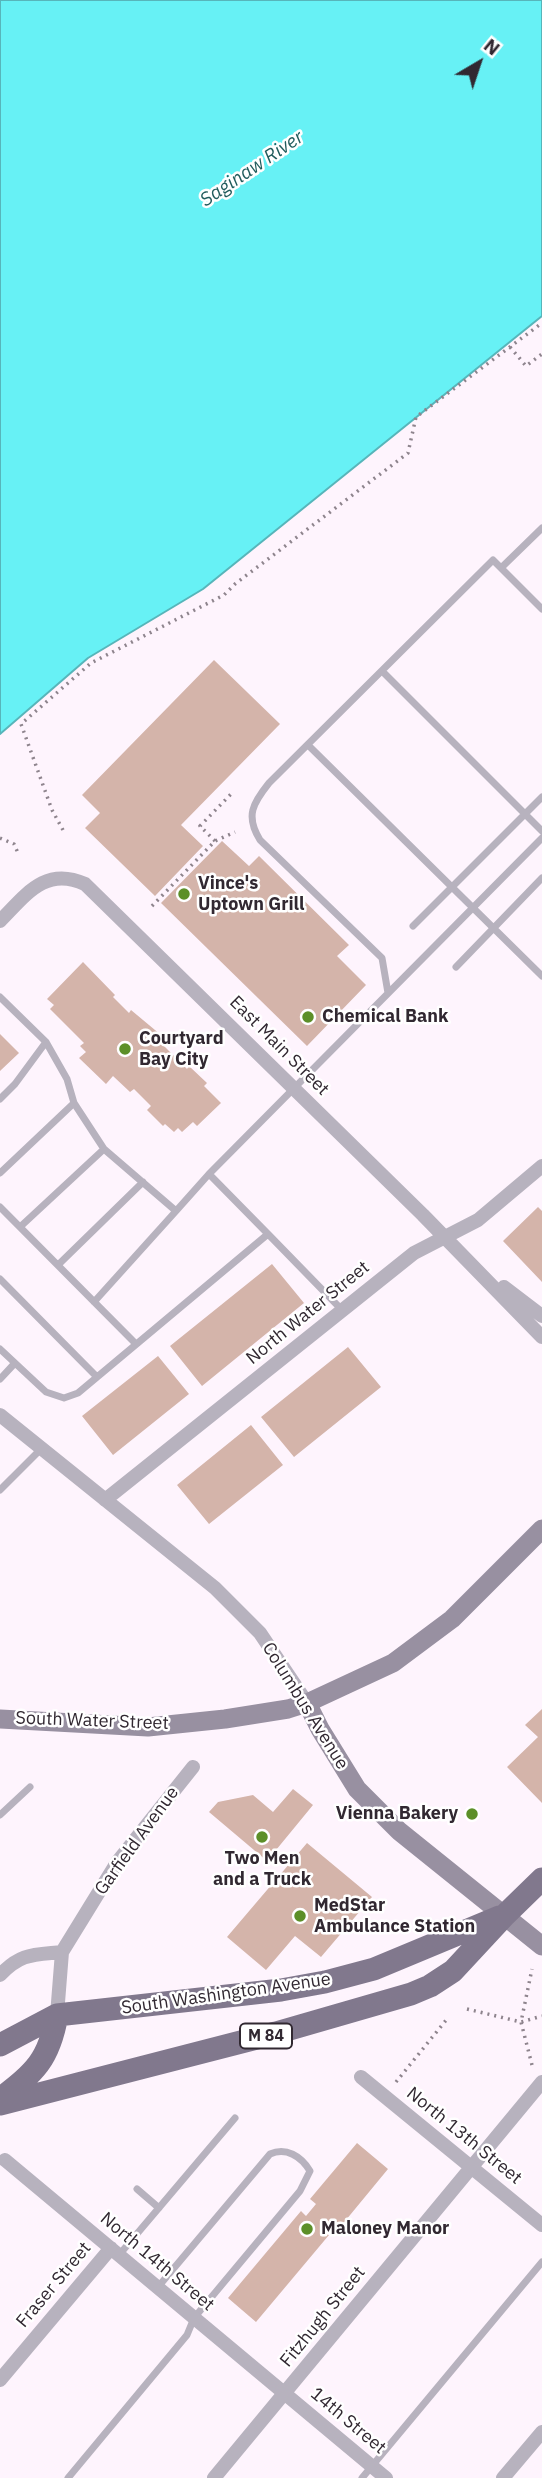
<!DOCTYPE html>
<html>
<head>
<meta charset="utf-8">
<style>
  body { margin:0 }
  #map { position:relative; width:542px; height:2478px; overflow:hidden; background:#fef4fd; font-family:"IBM Plex Sans",sans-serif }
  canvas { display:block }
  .north { position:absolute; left:444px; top:28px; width:70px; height:70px; -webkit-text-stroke:5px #fff; paint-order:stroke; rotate:39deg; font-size:19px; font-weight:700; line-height:28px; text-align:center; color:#312831 }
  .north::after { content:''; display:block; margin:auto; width:24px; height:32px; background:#312831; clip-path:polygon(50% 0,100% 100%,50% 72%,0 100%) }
</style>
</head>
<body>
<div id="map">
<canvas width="542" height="2478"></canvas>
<div class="north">N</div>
</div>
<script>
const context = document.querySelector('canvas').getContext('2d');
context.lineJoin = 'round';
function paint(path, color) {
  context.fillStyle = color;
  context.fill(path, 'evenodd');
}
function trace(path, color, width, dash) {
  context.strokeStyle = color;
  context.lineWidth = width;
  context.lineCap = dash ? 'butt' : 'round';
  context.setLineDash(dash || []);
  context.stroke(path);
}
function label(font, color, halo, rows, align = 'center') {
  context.font = font + ' "IBM Plex Sans",sans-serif';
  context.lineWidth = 5;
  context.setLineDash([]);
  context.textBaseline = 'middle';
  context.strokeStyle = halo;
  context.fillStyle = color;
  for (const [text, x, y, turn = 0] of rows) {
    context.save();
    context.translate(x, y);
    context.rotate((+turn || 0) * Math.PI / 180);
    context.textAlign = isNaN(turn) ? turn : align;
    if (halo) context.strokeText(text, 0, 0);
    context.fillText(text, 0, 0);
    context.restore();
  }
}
const water = new Path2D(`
  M 0,0 L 542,0 L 542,316 L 203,589 L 88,658 L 0,734 Z`);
paint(water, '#67f1f5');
trace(water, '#57b5ba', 2);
paint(new Path2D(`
  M 214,660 L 280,724 L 181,825 L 203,846 L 155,896 L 85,828 L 100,813 L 82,795 Z
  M 222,841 L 249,866 L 259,856 L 349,945 L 337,956 L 366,985 L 307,1046 L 161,903 Z
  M 83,962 L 115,995 L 113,997 L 129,1013 L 131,1010 L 167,1040 L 163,1045 L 187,1069 L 189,1066 L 207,1083 L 204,1086 L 221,1103 L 197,1126 L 193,1122 L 182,1132 L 178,1128 L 174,1132 L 165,1124 L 163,1126 L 147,1110 L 151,1106 L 134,1089 L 130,1092 L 113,1076 L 106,1084 L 79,1058 L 86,1052 L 80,1046 L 84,1043 L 50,1009 L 54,1005 L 47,999 Z
  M 0,1034 L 19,1053 L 0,1071 Z
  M 538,1207 L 542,1211 L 542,1282 L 503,1241 Z
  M 272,1264 L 304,1303 L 202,1386 L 170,1346 Z
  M 348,1347 L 381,1387 L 294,1457 L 261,1417 Z
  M 158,1356 L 189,1394 L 113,1455 L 82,1416 Z
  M 251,1425 L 283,1465 L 209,1524 L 177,1485 Z
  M 542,1709 L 542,1803 L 507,1767 L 538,1737 L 525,1725 Z
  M 293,1789 L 313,1805 L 267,1861 L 209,1812 L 218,1802 L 253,1795 L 273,1812 Z
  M 307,1843 L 372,1897 L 321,1957 L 295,1936 L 266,1970 L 227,1937 Z
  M 357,2143 L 388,2169 L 341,2226 L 335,2222 L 326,2233 L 329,2235 L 256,2322 L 228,2298 L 301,2211 L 306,2216 L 316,2204 L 310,2199 Z`), '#d4b4aa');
trace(new Path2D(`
  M 510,347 L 526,366 L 542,354
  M 63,830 L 52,810 L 21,724 L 91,663 L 224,595 L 235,584 L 408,453 L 416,417 L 542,323
  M 0,838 L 14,844 L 18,853
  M 215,841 L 200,826 L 234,791
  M 152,906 L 215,841 L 235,832
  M 467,2009 L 521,2022 L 542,2016
  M 532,2065 L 521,2022 L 532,1969
  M 396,2082 L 447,2019`), '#8e848d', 3.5, [2, 5]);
trace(new Path2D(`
  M 501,568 L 542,528
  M 382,671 L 542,831
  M 308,745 L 542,976
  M 413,926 L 542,797
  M 456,967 L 542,878
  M 388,993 L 382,958 L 260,840 C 245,816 253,803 269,783 L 493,560 L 542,609
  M 0,997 L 46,1042 L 67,1079 L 74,1103 L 104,1149 L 176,1211 L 209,1174 L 542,838
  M 0,1099 L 15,1084 L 46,1042
  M 0,1173 L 74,1103
  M 0,1207 L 135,1343
  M 20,1227 L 104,1149
  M 268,1234 L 342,1310
  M 58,1265 L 143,1182
  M 0,1279 L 97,1377
  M 94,1302 L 176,1211
  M 0,1349 L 46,1392 L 64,1398 L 78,1393 L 268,1234 L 209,1174
  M 0,1379 L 15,1363
  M 0,1490 L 41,1449
  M 0,1815 L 30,1787
  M 137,2189 L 159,2208
  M 119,2255 L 235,2118
  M 68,2478 L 187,2335 L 194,2318 L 300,2191 L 310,2171 C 301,2156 286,2147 270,2154 L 158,2287
  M 362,2478 L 542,2262`), '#b7b2be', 7);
trace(new Path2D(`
  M 0,921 C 26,895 45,866 85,884 L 423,1215 L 542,1337
  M 504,1287 L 542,1316
  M 0,1415 L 215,1588 L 260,1633 L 307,1703
  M 105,1500 L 414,1253 L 478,1220 L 542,1166
  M 0,1975 C 21,1953 33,1955 62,1952
  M 57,2015 L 62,1952 L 118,1861 L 193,1767
  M 361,2077 L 542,2225
  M 5,2160 L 386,2478
  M 0,2380 L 111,2248
  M 214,2478 L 542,2082
  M 503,2478 L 542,2432`), '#b7b2be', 14);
trace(new Path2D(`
  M 307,1703 L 320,1729 L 357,1789 L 399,1831 L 542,1946
  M 0,1719 L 148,1727 L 225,1719 L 288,1709 L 307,1703 L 393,1663 L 452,1619 L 542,1529`), '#9890a1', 19);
trace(new Path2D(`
  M 0,2045 L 57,2015 L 281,1990 L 325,1982 L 374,1969 L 499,1917
  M 0,2099 C 35,2072 49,2060 57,2015
  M 0,2104 L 276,2033 L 411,1994 L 430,1986 L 453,1971 L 505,1915 L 542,1879`), '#81788d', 23);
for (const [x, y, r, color] of [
  [184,894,7,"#5c8f28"],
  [308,1017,7,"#5c8f28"],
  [125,1049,7,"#5c8f28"],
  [472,1814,7,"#5c8f28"],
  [262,1837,7,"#5c8f28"],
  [300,1916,7,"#5c8f28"],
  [307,2229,7,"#5c8f28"]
]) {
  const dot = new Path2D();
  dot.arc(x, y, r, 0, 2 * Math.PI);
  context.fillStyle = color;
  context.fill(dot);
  trace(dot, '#fff', 2.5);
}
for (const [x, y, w] of [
  [266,2036,52]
]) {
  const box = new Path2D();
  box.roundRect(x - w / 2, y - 12.5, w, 25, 5);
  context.fillStyle = '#fff';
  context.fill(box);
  trace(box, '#312831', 2);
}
label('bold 16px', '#312831', null, [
  ["M 84",266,2036]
]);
label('bold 18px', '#312831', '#fff', [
  ["Vince's",198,884],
  ["Uptown Grill",198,905],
  ["Chemical Bank",322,1017],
  ["Courtyard",139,1039],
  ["Bay City",139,1060],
  ["Vienna Bakery",458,1814,"right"],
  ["Two Men",262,1859,"center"],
  ["and a Truck",262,1880,"center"],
  ["MedStar",314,1906],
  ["Ambulance Station",314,1927],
  ["Maloney Manor",321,2229]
], 'left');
label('18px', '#312831', '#fff', [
  ["East Main Street",279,1046,45],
  ["North Water Street",308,1313,-39],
  ["Columbus Avenue",305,1706,58],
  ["South Water Street",92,1721,2],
  ["Garfield Avenue",137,1841,-54],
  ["South Washington Avenue",226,1994,-8],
  ["North 13th Street",464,2136,39],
  ["North 14th Street",157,2262,40],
  ["Fraser Street",54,2285,-50],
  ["Fitzhugh Street",323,2317,-51],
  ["14th Street",348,2421,40]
]);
label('italic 19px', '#215c5d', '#fff', [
  ["Saginaw River",252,169,-34]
]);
</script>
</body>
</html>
